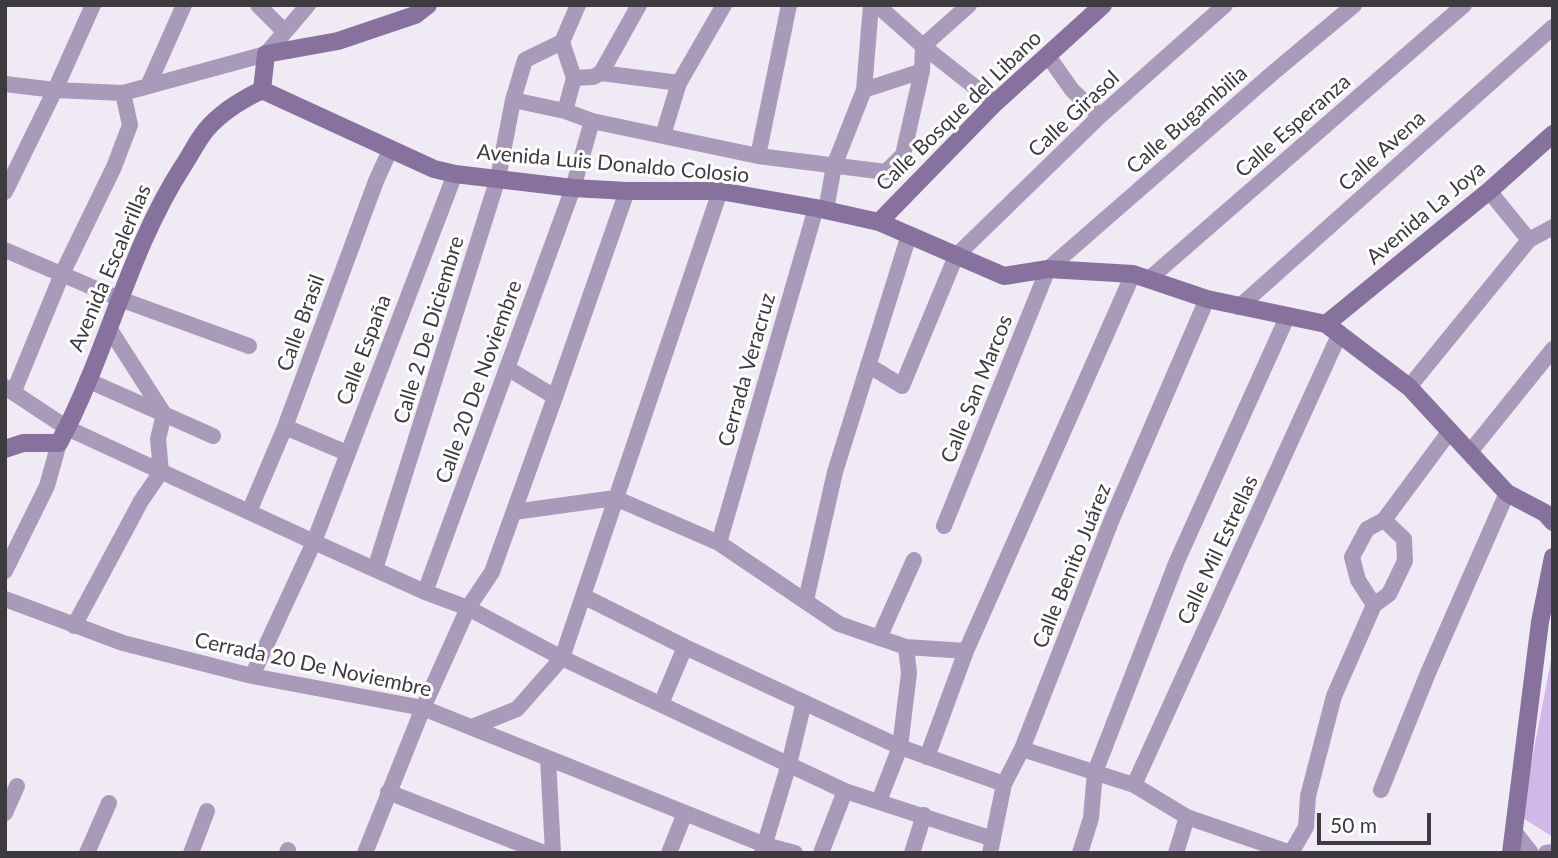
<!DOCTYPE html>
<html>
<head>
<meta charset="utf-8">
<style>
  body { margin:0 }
  #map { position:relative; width:1558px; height:858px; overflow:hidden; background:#efeaf4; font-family:Lato,sans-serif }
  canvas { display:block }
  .frame { position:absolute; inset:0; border:7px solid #3d3b3f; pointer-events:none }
  .scale { position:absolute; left:1317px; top:813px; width:114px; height:32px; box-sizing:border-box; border:4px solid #3d3b3f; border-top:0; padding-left:9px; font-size:21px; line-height:24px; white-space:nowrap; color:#3d3b3f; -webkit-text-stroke:5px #fff; paint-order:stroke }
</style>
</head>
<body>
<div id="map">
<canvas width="1558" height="858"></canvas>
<div class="frame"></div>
<div class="scale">50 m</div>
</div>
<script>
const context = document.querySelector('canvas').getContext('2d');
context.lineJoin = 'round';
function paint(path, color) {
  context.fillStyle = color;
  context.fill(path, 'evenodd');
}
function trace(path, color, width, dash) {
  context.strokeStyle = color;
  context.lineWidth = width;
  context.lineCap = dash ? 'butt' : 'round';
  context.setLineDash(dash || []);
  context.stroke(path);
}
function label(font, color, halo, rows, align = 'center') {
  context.font = font + ' Lato,sans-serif';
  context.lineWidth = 6;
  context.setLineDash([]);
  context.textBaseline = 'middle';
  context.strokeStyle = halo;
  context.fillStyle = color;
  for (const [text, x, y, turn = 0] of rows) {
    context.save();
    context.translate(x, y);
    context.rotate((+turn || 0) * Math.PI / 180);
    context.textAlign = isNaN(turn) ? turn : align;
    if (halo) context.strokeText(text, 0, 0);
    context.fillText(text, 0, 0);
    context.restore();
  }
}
paint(new Path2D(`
  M 1553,650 L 1553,837 L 1521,817 Z`), '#d0b8e9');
trace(new Path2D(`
  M 258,5 L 285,32
  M 877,5 L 923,46 L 969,5
  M 1048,56 L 1072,90 L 1100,116
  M 601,73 L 679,83
  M 574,78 L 562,42 L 578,5
  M 5,84 L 55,90 L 123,93 L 266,54 L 308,5
  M 148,86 L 184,5
  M 864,90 L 871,5
  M 513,100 L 565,111 L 592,121 L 758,156 L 886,172 L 903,155 L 922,71 L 923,46 L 995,103
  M 565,111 L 574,78 L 593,77 L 601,73 L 639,5
  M 663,135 L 679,83 L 724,5
  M 758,156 L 789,5
  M 1489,191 L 1529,240
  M 5,192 L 55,90 L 93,5
  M 826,210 L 834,166 L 864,90 L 922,71
  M 5,250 L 120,299 L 249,346
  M 1149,279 L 1464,5
  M 1239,307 L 1553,27
  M 868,365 L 902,386 L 956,256 L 1100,116 L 1225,5
  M 507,368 L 555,397
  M 87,380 L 213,436
  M 5,387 L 67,428 L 314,542 L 425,592 L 468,608 L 562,658 L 845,791 L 993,839
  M 1409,387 L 1529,240 L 1553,227
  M 14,391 L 62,274 L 114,167 L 130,125 L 123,93
  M 285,427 L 347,453
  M 1470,452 L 1553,349
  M 249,512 L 285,427 L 376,181 L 391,148
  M 514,512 L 615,498 L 719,543 L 839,624 L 906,647 L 966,651
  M 944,526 L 1048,269 L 1274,72 L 1354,5
  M 719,543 L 816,208
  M 375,569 L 498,178 L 513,100 L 525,60 L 562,42
  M 5,571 L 47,486 L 59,443
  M 425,592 L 573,188 L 592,121
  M 583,596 L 685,647 L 900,747 L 1004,784
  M 5,599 L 123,643 L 252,676 L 423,708 L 765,845 L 795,853
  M 806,600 L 835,472 L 909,235
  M 1374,605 L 1358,580 L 1352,557 L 1367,529 L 1384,520
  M 74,626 L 141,501 L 161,472 L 158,439 L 164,414 L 109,328
  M 879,638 L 914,560
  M 252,676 L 314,542 L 455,174
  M 661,704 L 685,647
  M 472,727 L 517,709 L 562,658 L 720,191
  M 1022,749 L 1134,785 L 1187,817 L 1291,853
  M 927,757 L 966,651 L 1133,274
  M 548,758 L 553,853
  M 1134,785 L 1340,333
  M 1381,790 L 1428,673 L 1507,493
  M 388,792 L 544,853
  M 879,801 L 900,747 L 909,673 L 906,647
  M 5,813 L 17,786
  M 1513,830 L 1531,853
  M 87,853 L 109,803
  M 191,853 L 207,811
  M 287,853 L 288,850
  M 365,853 L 423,708 L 468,608 L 492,572 L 555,397 L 627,191
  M 669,853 L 685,813
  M 762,853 L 789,764 L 804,702
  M 821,853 L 845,791
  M 912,853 L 924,815
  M 990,853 L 1004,784 L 1022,749 L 1112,519 L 1207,299
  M 1080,853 L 1091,818 L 1095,772 L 1177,561 L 1288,315
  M 1176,853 L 1187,817
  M 1291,853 L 1306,827 L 1308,796 L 1334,696 L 1374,605 L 1389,594 L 1405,561 L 1404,539 L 1384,520 L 1450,431
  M 1546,853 L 1553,852`), '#a89ab8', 16);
trace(new Path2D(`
  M 262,90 L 434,169 L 455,174 L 573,188 L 627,191 L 720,191 L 816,208 L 879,222 L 1004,276 L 1048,269 L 1133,274 L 1207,299 L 1326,324 L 1409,387 L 1507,493 L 1545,513 L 1553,522
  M 262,90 L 266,54 L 338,41 L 415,15 L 428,5
  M 879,222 L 995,103 L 1103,5
  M 1326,324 L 1489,191 L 1553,134
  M 5,449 L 23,443 L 59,443 C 107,354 128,251 183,166 C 191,154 197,141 206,130 C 221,112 241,100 262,90
  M 1511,853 L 1540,622 L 1553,557`), '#87729d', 18);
label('21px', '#3d3b3f', '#fff', [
  ["Calle Bosque del Libano",959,111,-44],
  ["Calle Girasol",1074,114,-43],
  ["Calle Bugambilia",1187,120,-41],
  ["Calle Esperanza",1293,126,-41],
  ["Calle Avena",1382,151,-42],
  ["Avenida Luis Donaldo Colosio",613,164,5],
  ["Avenida La Joya",1426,213,-40],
  ["Avenida Escalerillas",110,268,-67],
  ["Calle Brasil",301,323,-70],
  ["Calle 2 De Diciembre",429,330,-73],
  ["Calle España",364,350,-69],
  ["Cerrada Veracruz",747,370,-74],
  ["Calle 20 De Noviembre",479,382,-70],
  ["Calle San Marcos",977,389,-68],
  ["Calle Mil Estrellas",1218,550,-65],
  ["Calle Benito Juárez",1072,566,-68],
  ["Cerrada 20 De Noviembre",313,665,12]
]);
</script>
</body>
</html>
